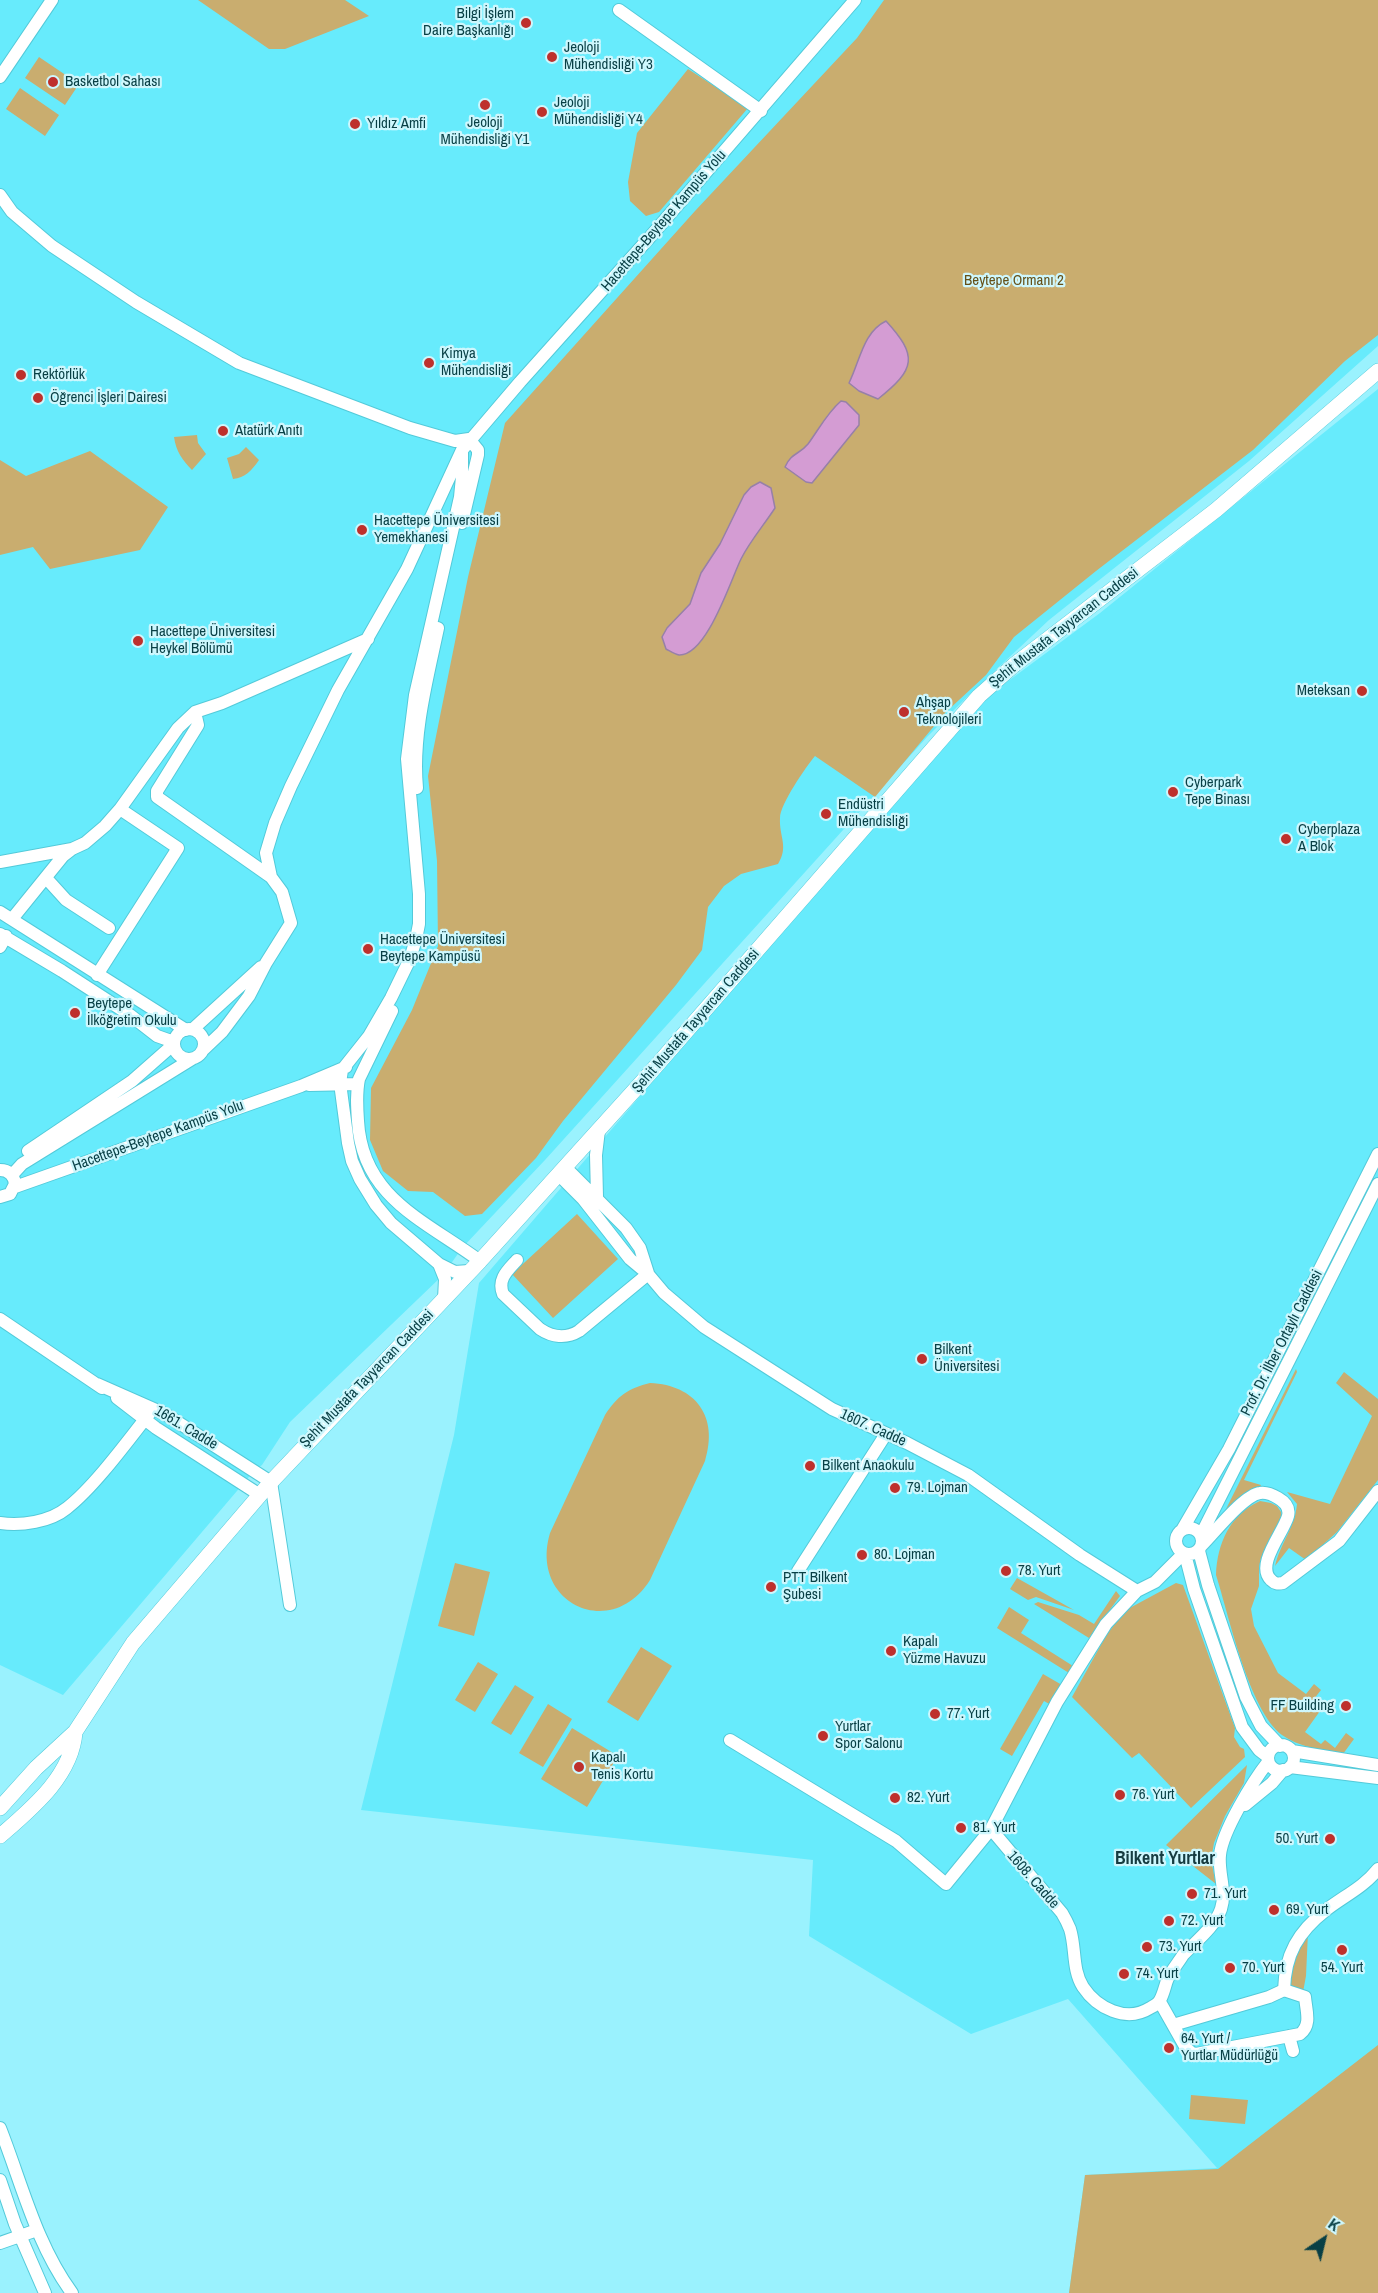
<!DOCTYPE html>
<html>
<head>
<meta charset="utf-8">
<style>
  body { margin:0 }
  #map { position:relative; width:1378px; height:2293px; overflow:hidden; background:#9af2fe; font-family:"Archivo Narrow",sans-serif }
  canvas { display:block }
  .north { position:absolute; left:1294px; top:2209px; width:60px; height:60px; -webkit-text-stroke:4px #cef7fd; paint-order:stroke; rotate:35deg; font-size:16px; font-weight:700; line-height:24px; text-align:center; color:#083f45 }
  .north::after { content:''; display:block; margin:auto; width:21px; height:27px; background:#083f45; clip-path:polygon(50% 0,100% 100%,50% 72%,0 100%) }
</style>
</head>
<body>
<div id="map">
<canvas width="1378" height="2293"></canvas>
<div class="north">K</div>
</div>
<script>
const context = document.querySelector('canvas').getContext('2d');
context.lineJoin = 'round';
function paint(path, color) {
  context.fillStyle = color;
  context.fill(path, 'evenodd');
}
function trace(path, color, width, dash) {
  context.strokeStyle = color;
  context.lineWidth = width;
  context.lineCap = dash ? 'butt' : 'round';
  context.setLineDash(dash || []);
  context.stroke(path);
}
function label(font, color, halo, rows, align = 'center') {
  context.font = font + ' "Archivo Narrow",sans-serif';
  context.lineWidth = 4.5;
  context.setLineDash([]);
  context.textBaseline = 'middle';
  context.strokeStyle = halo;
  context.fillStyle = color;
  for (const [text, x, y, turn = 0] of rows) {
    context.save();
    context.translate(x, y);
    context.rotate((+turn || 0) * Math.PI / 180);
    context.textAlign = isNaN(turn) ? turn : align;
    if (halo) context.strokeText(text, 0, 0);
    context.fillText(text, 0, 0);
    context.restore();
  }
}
paint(new Path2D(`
  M 0,0 L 1378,0 L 1378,346 L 1249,461 L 1049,620 L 970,694 L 927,737 L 545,1160 L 462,1248 L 443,1275 L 290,1422 L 262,1465 L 254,1471 L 63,1695 L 0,1665 Z
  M 1378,389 L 1378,2293 L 1069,2293 L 1085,2175 L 1217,2168 L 1068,1999 L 971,2034 L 809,1936 L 813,1860 L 361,1810 L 454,1435 L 479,1283 L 980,702 L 1100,613 Z`), '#67ebfc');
paint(new Path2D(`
  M 198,0 L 345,0 L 369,16 L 285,49 L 269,49 Z
  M 884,0 L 1378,0 L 1378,335 L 1345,361 L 1253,450 L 1096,571 L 1014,637 L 986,675 L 945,713 L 875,797 L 815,756 C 806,767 780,804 780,818 C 779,837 789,846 778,864 L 741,874 L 724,886 L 708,907 L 702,950 L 676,985 L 563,1121 L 536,1158 L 482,1214 L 465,1216 L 433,1192 L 408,1191 L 383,1171 L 370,1140 L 371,1088 L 412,1010 L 438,946 L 437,861 L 428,776 L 468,577 L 505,423 L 695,211 L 857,38 Z
  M 39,57 L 79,84 L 65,105 L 25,78 Z
  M 688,69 L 748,108 L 659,212 L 646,216 L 630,201 L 628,182 L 637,133 Z
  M 20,88 L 59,115 L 45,136 L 6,109 Z
  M 197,435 L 198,443 L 206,454 L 192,470 C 182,460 176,451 174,437 Z
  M 246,447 L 259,460 C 252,470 245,478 233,479 L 227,458 L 239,454 Z
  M 90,451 L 168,507 L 140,550 L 50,569 L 33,547 L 0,555 L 0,460 L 26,476 Z
  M 577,1214 L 618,1259 L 553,1318 L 512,1274 Z
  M 1296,1369 L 1297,1372 L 1244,1480 L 1261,1485 L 1260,1488 L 1242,1495 L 1222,1517 Z
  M 1344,1372 L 1378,1399 L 1378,1480 L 1337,1532 L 1306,1560 L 1289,1548 L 1275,1566 C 1280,1544 1295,1527 1297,1504 L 1287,1492 L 1330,1504 L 1372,1416 L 1336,1383 Z
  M 650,1383 C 696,1385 719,1417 705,1461 L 650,1580 C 611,1642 529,1603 550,1533 L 605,1415 C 617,1396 629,1388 650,1383 Z
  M 1260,1501 L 1271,1503 L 1277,1506 L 1281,1512 L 1282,1519 L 1261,1558 L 1259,1567 L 1259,1586 L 1251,1609 L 1254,1626 L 1278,1673 L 1306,1694 L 1314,1684 L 1321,1690 L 1310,1704 L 1320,1711 L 1305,1732 L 1321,1744 L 1325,1740 L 1335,1748 L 1346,1733 L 1354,1739 L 1343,1754 C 1323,1750 1298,1747 1282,1735 C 1249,1710 1229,1616 1216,1575 C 1217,1544 1230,1514 1260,1501 Z
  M 455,1563 L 490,1572 L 474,1636 L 438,1626 Z
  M 1017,1578 L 1074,1610 L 1036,1597 L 1028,1600 L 1010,1589 Z
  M 1176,1583 L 1183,1585 L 1235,1728 L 1234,1737 L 1240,1747 L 1244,1749 L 1245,1757 L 1191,1808 L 1139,1753 L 1132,1758 L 1072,1697 L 1107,1634 L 1126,1610 Z
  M 1116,1591 L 1120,1596 L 1089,1638 L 1034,1604 L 1038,1602 L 1079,1615 L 1094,1624 Z
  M 1009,1607 L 1029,1620 L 1021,1633 L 1073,1666 L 1069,1673 L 997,1628 Z
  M 641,1647 L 672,1666 L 638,1721 L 607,1702 Z
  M 478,1662 L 498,1674 L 475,1712 L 455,1700 Z
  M 1043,1674 L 1062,1685 L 1051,1705 L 1044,1701 L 1012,1756 L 1000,1749 Z
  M 515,1685 L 534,1697 L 511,1735 L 491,1723 Z
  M 548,1704 L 572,1719 L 543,1767 L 519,1753 Z
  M 572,1728 L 618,1756 L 587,1807 L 541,1779 Z
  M 1247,1765 L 1244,1783 L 1225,1816 L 1214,1843 L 1211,1860 L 1216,1884 L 1166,1845 Z
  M 1308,1932 L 1306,1976 L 1303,1992 L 1288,1988 L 1295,1950 Z
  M 1378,2045 L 1378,2293 L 1069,2293 L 1085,2175 L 1218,2169 Z
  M 1191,2095 L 1248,2100 L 1245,2124 L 1189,2119 Z`), '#c9ad6f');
const water = new Path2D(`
  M 886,321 C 918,356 916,369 878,399 L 859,391 L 849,383 C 860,361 863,332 886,321 Z
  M 841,401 L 846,402 L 859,415 L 859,425 L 812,483 L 806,482 L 785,467 C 791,453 800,454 808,444 C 819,429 827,413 841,401 Z
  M 760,482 L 771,488 L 775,508 C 764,525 750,541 741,559 C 731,579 707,656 679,655 C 675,654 670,651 666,649 L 662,637 L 667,628 L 690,604 L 701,573 L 720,544 L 744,495 L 751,487 Z`);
paint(water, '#d49cd3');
trace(water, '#9780a8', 1.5);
const minor = new Path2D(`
  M 619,10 L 761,111
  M 0,77 L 52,0
  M 0,195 L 12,212 L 52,246 L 136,302 L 239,363 L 410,428 L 455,441 L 469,439
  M 462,523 L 478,455 L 478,450 L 469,439
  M 195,712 L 198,725 L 157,791 L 157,797 L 271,877
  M 417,788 C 412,735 427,680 438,628
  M 0,862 L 72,849 L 85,843 L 105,826 L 120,809 L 178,728 L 195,712 L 222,703 L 368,639
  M 46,878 L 66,900 L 109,928
  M 0,912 L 186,1030
  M 12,919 L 63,856 L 72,849
  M 0,934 L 62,971 L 130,1015 L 157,1036 L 174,1042
  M 0,947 L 6,936
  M 97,975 L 178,848 L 120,809
  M 392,1011 L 359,1079 C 356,1093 357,1107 358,1121 C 362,1198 426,1221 480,1261
  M 193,1029 L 261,967
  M174 1044a15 15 0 1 1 30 0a15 15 0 1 1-30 0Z
  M 202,1051 L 222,1032 L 249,996 L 266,963 L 291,923 L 282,892 L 271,877 L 266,853 L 275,823 L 291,786 L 338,690 L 407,569 L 462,450 L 520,382 L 650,237 L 855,0
  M 309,1085 L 358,1084
  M 28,1151 L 132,1081 L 174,1044
  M 565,1167 L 626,1228 L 640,1248 L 648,1273
  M 0,1170 C 9,1170 14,1175 15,1184 L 10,1194 L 0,1197
  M 558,1174 L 583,1199 L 630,1259 L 648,1274 L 664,1293 L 704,1327 L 832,1409 L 907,1443 L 968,1475 L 1080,1555 L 1137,1591
  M 12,1175 L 22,1164 L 192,1059
  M 15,1187 L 301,1086 L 346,1067
  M 597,1197 L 596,1155 L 599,1130
  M 517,1260 C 508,1270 497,1279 503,1294 L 540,1329 C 552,1337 566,1339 579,1331 L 648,1274
  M 439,1264 L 455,1272 L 469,1271
  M 444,1299 L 445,1279 L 439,1264 L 391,1223 L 376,1205 L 360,1179 L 352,1161 L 348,1143 L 340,1083 L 342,1070 L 369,1036 L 391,998 L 410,959 L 416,939 L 419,924 L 419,894 L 407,759 L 415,695 L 460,497 L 462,477 L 462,451
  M 0,1319 L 102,1388
  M 97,1384 L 165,1414 L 271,1482 L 290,1605
  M 117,1398 L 156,1428 L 260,1495
  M 0,1523 C 21,1526 50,1522 67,1508 C 94,1487 127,1442 149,1414
  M1176 1541a13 13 0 1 1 26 0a13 13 0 1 1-26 0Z
  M 1182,1530 L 1229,1449 L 1378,1154
  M 1201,1535 L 1378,1184
  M 1202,1545 C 1215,1532 1244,1495 1260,1493 C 1266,1492 1273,1495 1278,1498 C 1285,1502 1290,1508 1288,1516 C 1284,1532 1255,1565 1271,1580 C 1275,1584 1278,1584 1283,1583 L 1339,1541 L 1378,1491
  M 1199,1551 L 1208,1585 L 1246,1697 L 1261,1726 L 1280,1746
  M 1185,1554 L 1194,1589 L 1242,1727 L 1259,1750 L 1268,1757
  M 798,1571 L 886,1434
  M 730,1740 L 896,1841 L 946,1884 L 991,1829 L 1057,1702 L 1106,1624 L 1137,1591 L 1155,1582 L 1184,1553
  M1268 1758a13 13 0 1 1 26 0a13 13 0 1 1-26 0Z
  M 1292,1751 L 1378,1765
  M 1290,1767 L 1378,1778
  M 1245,1805 L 1272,1783 L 1283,1770
  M 991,1829 L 1062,1913 C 1065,1918 1068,1924 1070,1929 C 1076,1948 1072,1970 1083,1987 C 1097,2008 1126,2023 1150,2008 C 1154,2006 1158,2004 1160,2000 C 1164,1993 1165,1985 1168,1978 C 1172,1970 1178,1963 1183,1955 C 1195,1942 1215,1927 1221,1909 C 1227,1891 1218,1873 1220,1855 C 1222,1832 1253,1781 1268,1762
  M 1284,1990 C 1285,1954 1298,1932 1326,1910 C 1344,1896 1364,1887 1378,1869
  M 1160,2002 L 1186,2048 L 1192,2053 L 1196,2054 L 1300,2034 C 1312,2025 1306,2010 1305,1997 L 1284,1990 L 1269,1997 L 1173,2025
  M 1289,2036 L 1293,2051
  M 0,2128 C 22,2184 36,2244 72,2293
  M 0,2180 L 15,2224 L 45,2293
  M 0,2243 L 37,2230`);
const major = new Path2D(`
  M 0,1808 L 36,1768 L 75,1732 L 133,1643 L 271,1482 L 480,1261 L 650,1073 L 979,696 L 1014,665 L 1216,510 L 1378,371
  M 0,1836 C 31,1809 72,1776 75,1732`);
trace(minor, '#53cad9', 14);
trace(major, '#53cad9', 16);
trace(minor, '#fff', 12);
trace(major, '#fff', 15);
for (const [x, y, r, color] of [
  [526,23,6,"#be302c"],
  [552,57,6,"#be302c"],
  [53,82,6,"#be302c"],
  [485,105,6,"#be302c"],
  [542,112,6,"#be302c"],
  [355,124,6,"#be302c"],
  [429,363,6,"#be302c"],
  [21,375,6,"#be302c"],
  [38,398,6,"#be302c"],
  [223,431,6,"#be302c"],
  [362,530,6,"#be302c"],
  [138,641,6,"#be302c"],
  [1362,691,6,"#be302c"],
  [904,712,6,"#be302c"],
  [1173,792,6,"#be302c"],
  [826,814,6,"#be302c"],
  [1286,839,6,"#be302c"],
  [368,949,6,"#be302c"],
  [75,1013,6,"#be302c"],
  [922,1359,6,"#be302c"],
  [810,1466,6,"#be302c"],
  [895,1488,6,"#be302c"],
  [862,1555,6,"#be302c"],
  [1006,1571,6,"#be302c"],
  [771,1587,6,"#be302c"],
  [891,1651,6,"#be302c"],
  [1346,1706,6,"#be302c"],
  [935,1714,6,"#be302c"],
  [823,1736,6,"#be302c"],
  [579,1767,6,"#be302c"],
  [1120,1795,6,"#be302c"],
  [895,1798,6,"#be302c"],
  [961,1828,6,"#be302c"],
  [1330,1839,6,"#be302c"],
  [1192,1894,6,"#be302c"],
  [1274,1910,6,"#be302c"],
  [1169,1921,6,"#be302c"],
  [1147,1947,6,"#be302c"],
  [1342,1950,6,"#be302c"],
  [1230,1968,6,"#be302c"],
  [1124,1974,6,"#be302c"],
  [1169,2048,6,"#be302c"]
]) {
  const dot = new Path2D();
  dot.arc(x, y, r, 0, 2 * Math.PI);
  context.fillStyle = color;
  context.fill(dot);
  trace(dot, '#cef7fd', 2);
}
label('15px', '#083f45', '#cef7fd', [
  ["Bilgi İşlem",514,14,"right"],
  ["Daire Başkanlığı",514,31,"right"],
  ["Jeoloji",564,48],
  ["Mühendisliği Y3",564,65],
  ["Basketbol Sahası",65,82],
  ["Jeoloji",554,103],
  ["Mühendisliği Y4",554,120],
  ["Jeoloji",485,123,"center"],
  ["Mühendisliği Y1",485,140,"center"],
  ["Yıldız Amfi",367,124],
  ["Kimya",441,354],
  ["Mühendisliği",441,371],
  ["Rektörlük",33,375],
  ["Öğrenci İşleri Dairesi",50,398],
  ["Atatürk Anıtı",235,431],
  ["Hacettepe Üniversitesi",374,521],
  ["Yemekhanesi",374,538],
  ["Hacettepe Üniversitesi",150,632],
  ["Heykel Bölümü",150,649],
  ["Meteksan",1350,691,"right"],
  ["Ahşap",916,703],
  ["Teknolojileri",916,720],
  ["Cyberpark",1185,783],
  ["Tepe Binası",1185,800],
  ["Endüstri",838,805],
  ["Mühendisliği",838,822],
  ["Cyberplaza",1298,830],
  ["A Blok",1298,847],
  ["Hacettepe Üniversitesi",380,940],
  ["Beytepe Kampüsü",380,957],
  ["Beytepe",87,1004],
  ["İlköğretim Okulu",87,1021],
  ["Bilkent",934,1350],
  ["Üniversitesi",934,1367],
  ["Bilkent Anaokulu",822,1466],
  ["79. Lojman",907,1488],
  ["80. Lojman",874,1555],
  ["78. Yurt",1018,1571],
  ["PTT Bilkent",783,1578],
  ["Şubesi",783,1595],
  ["Kapalı",903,1642],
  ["Yüzme Havuzu",903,1659],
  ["FF Building",1334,1706,"right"],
  ["77. Yurt",947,1714],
  ["Yurtlar",835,1727],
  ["Spor Salonu",835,1744],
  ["Kapalı",591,1758],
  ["Tenis Kortu",591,1775],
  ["76. Yurt",1132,1795],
  ["82. Yurt",907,1798],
  ["81. Yurt",973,1828],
  ["50. Yurt",1318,1839,"right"],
  ["71. Yurt",1204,1894],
  ["69. Yurt",1286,1910],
  ["72. Yurt",1181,1921],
  ["73. Yurt",1159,1947],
  ["70. Yurt",1242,1968],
  ["54. Yurt",1342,1968,"center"],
  ["74. Yurt",1136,1974],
  ["64. Yurt /",1181,2039],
  ["Yurtlar Müdürlüğü",1181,2056]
], 'left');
label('15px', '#083f45', '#cef7fd', [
  ["Hacettepe-Beytepe Kampüs Yolu",664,221,-49],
  ["Şehit Mustafa Tayyarcan Caddesi",1064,628,-38],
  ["Şehit Mustafa Tayyarcan Caddesi",696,1021,-49],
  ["Hacettepe-Beytepe Kampüs Yolu",158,1136,-20],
  ["Prof. Dr. İlber Ortaylı Caddesi",1282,1343,-63],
  ["Şehit Mustafa Tayyarcan Caddesi",367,1379,-46],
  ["1661. Cadde",186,1428,31],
  ["1607. Cadde",873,1428,24],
  ["1608. Cadde",1033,1880,49]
]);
label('15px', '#655018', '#cef7fd', [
  ["Beytepe Ormanı 2",1014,281]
]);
label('bold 18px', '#163c41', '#cef7fd', [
  ["Bilkent Yurtlar",1165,1859]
]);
</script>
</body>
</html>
